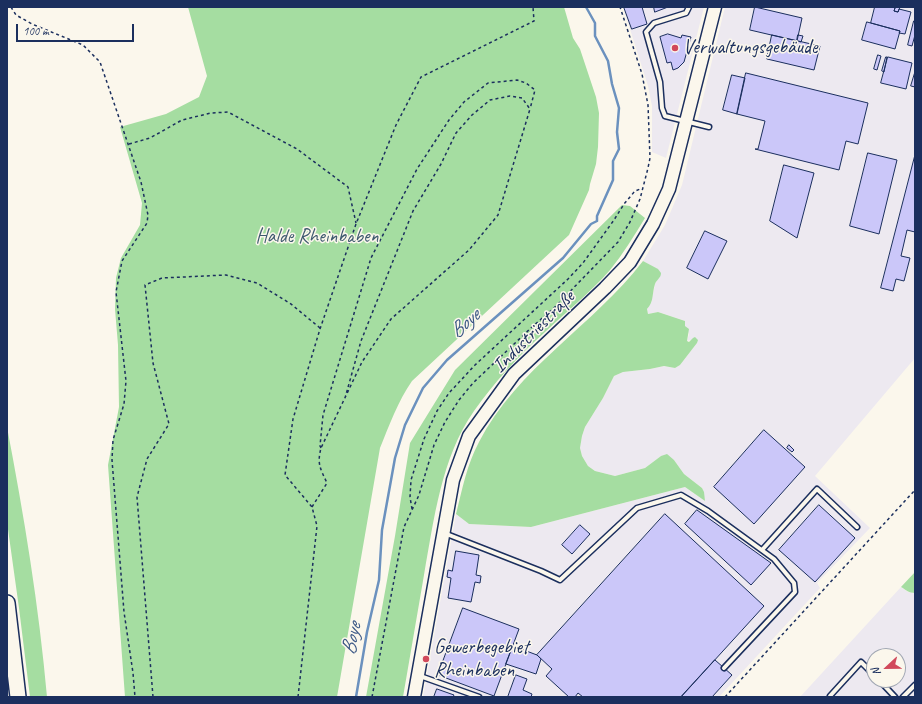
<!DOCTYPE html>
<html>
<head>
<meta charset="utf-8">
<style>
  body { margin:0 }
  #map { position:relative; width:922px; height:704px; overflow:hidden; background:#fbf7ec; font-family:Caveat,sans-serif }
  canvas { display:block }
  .frame { position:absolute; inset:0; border:8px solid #1b2f5e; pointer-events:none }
  .north { position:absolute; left:866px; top:648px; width:40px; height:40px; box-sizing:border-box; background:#fbf7ec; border:1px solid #a1a7b3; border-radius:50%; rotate:248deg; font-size:11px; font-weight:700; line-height:16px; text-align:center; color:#1b2f5e }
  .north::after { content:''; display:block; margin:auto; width:14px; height:18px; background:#d1495b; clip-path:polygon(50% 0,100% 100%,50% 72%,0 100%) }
  .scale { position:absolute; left:16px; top:24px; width:118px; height:18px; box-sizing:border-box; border:2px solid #1b2f5e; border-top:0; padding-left:5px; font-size:12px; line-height:14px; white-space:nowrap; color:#1b2f5e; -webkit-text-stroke:3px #fbf7ec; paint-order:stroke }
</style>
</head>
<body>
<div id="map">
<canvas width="922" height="704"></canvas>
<div class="frame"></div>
<div class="north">N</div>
<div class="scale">100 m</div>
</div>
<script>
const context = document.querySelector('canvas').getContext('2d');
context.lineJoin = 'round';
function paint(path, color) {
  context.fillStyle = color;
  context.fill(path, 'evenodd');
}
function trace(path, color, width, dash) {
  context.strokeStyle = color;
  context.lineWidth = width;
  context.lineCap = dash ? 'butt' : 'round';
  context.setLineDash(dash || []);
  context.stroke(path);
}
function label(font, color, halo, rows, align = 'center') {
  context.font = font + ' Caveat,sans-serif';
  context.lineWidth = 3;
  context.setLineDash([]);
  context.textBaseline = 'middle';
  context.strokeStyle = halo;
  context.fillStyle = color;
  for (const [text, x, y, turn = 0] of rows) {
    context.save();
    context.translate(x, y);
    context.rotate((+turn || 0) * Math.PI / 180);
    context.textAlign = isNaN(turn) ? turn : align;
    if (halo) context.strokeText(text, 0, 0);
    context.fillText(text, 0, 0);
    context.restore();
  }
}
paint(new Path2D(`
  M 623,7 L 704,7 L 666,158 L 652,152 L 652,106 L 648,86 Z
  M 725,7 L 915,7 L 915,358 L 815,476 L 870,528 L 817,583 L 820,588 L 719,697 L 423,697 L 456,514 L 469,524 L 531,527 L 685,487 L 705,501 L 702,488 L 684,474 L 674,460 L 661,456 L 645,468 L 615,476 L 595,471 L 588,466 L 582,456 L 580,448 L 582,436 L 585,427 L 603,398 L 614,376 L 623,372 L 650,369 L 664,366 L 675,368 L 680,365 L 697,343 L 691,340 L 687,341 L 689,334 L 685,326 L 685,321 L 658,312 L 648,314 L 647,309 L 651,303 L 655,284 L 657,280 L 657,269 L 643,261 L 665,225 L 682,185 Z
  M 901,587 L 908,592 L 915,593 L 915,697 L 800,697 ZM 874,656 L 898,656 L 898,680 L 874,680 Z`), '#ede9f0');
paint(new Path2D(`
  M 188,7 L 564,7 L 573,38 L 580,49 L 596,97 L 599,113 L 598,147 L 596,164 L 590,184 L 589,190 L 569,235 L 412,381 C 398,401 389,426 380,448 L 337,697 L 125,697 L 108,465 L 119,407 L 118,345 L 115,309 L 116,278 L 121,258 L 140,225 L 142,203 L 120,127 L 166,114 L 199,97 L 207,76 Z
  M 622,205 L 630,206 L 645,218 C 634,236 623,254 610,270 C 590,293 566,312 544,333 C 518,356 494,383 474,411 C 441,458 434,520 424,575 C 417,616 410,656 403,697 L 366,697 L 395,536 L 410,443 L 455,370 Z
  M 643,261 L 658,269 L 661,273 C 661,278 657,279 655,284 C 652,293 654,302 647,309 L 648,314 L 658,312 L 685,321 L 685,326 L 689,329 L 687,341 L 689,342 L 693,338 L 695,337 L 698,340 L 697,343 L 680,365 L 675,368 L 664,366 L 650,369 L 623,372 L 614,376 L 603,398 L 585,427 L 582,436 L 580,448 L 582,456 L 588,466 L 595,471 L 615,476 L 645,468 L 661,456 L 667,454 L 674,460 L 684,474 L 702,488 L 704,492 L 705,501 L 685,487 L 531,527 L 469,524 L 456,514 C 462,490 467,464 479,442 C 517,368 593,326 643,261 Z
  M 7,427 C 24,516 39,606 47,697 L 30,697 L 19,608 L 7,522 Z
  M 915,572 L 915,593 C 909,593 906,590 901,587 Z`), '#a5dda1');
trace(new Path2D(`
  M 356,697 L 367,632 L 379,580 L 382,530 L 395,458 L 405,425 L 423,388 L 447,360 L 563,258 L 591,224 L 597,221 L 597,216 L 613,180 L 613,161 L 619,149 L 617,132 L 619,108 L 612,84 L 608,61 L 595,36 L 595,23 L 586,7`), '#6b91be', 2.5);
const building = new Path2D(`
  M 624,7 L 642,7 L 647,24 L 632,29 Z
  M 654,7 L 668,7 L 655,12 Z
  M 755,7 L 802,18 L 797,41 L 750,30 Z
  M 875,7 L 892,7 L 895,8 L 894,11 L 898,12 L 899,9 L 911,12 L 905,34 L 899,33 L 900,31 L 871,23 Z
  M 892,7 L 900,7 L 898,12 L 894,11 L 895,8 Z
  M 914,21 L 915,21 L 915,35 L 912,46 L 908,45 Z
  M 867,22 L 900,31 L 895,49 L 862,40 Z
  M 668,34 L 681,38 L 682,35 L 691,37 L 684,62 L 678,68 L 673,70 L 671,62 L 667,63 L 660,37 Z
  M 772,35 L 820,46 L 814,70 L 767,59 Z
  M 798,35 L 803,36 L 801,42 L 797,41 Z
  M 878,55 L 881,56 L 877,70 L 874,69 Z
  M 886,57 L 887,57 L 884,72 L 882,71 Z
  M 888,57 L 912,63 L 906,89 L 881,83 Z
  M 915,72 L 915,87 L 911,86 Z
  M 746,73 L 868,103 L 858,144 L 846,141 L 839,170 L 755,149 L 758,149 L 765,121 L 737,114 Z
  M 732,75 L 745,78 L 737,114 L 723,110 Z
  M 868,153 L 897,160 L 879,234 L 850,226 Z
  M 915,155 L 915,232 L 907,230 L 901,256 L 910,258 L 904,281 L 896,279 L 893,291 L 881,288 Z
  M 784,165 L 814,173 L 797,238 L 770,221 Z
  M 705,231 L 727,241 L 708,279 L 687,268 Z
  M 764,430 L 805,467 L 754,524 L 714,487 Z
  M 789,445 L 794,450 L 792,452 L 787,448 Z
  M 819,505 L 855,538 L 815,582 L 779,550 Z
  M 697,510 L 771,563 L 751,585 L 685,524 Z
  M 665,514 L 764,606 L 681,697 L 583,697 L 578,693 L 575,697 L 569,697 L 546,676 L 552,669 L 537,655 Z
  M 580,525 L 590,534 L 572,554 L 562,545 Z
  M 456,551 L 479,555 L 476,575 L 481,576 L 480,583 L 475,582 L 471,602 L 448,598 L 451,578 L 447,577 L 448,570 L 452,571 Z
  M 463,608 L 519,629 L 494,696 L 438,675 Z
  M 513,646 L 537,655 L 541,659 L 536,674 L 506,664 Z
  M 715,660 L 732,675 L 712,697 L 681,697 Z
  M 516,675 L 527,679 L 523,690 L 532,694 L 531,697 L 508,697 Z
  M 437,689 L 454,695 L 453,697 L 434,697 Z`);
paint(building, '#cbc7f9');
trace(building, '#1b2f5e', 1);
const lane = new Path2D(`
  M 689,7 L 686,13 L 654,23 L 646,32 L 660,82 L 662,108 L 665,116 L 709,127
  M 444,533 L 541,571 L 560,580 L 637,508 L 681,495 L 708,511 L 774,559 L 794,583 L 795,592 L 724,668
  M 762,550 L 817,489 L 857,527
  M 420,676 L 479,697
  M 879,680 L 895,697
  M 831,697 L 830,696 L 861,662 L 874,675
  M 903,697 L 915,685`);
const secondary = new Path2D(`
  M 414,697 L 453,480 L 469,436 L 514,374 L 605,288 L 630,262 L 653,224 L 669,189 L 715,7`);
const highway = new Path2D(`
  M 7,603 L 18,697`);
trace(lane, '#1b2f5e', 7);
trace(secondary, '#1b2f5e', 15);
trace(highway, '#1b2f5e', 18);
trace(new Path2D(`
  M 11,7 L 16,15 L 32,24 L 83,45 L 100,62 L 141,182 L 148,215 L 147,223 L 122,261 L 116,292 L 126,381 L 124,404 L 113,440 L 112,460 L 124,612 L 133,673 L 135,697
  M 129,144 L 150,138 L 182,120 L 211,113 L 228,112 L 297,149 L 348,187 L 356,223
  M 321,448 L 320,446 L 323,415 L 371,258 L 417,169 L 449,120 L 464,102 L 488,83 L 517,80 L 526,83 L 535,90 L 530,109
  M 312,507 L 327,483 C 320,468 317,464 321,448 L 362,362 L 391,319 L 469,250 L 498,215 L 530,109 L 522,98 L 510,96 L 490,100 L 472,115 L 456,133 L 441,164 L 413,211 L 361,341 L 345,398
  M 412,509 L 410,497 L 411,480 L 424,439 L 437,411 L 449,393 L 475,365 L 568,279 L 583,263 L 614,220 L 624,204 L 635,191 L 643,188
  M 153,697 L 137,497 L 147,459 L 169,424 L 153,363 L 145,285 L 162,278 L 226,275 L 257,283 L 291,304 L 320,328
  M 298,697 L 317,526 L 312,507 L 285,475 L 293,419 L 320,329 L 356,224 L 396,125 L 421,77 L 534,21 L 533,7
  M 372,697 L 404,527 L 419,495 L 434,445 L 445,422 L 459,400 L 473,383 L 532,327 L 553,309 L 618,242 L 630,222 L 640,199 L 648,168 L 650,158 L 648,105 L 642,74 L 620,7
  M 725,697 L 915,490`), '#1b2f5e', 1.5, [3, 3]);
trace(lane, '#fbf7ec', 4);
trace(secondary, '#fbf7ec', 12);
trace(highway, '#fbf7ec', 15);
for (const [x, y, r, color] of [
  [675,48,4,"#d1495b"],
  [426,659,4,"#d1495b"]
]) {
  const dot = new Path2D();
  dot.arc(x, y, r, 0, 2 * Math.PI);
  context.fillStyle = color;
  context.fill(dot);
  trace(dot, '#fbf7ec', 1.5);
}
label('20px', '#1b2f5e', '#fbf7ec', [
  ["Verwaltungsgebäude",683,48],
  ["Gewerbegebiet",434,648],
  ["Rheinbaben",434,671]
], 'left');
label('20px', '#3e5a6f', '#fbf7ec', [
  ["Halde Rheinbaben",317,237]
]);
label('20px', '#1b2f5e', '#fbf7ec', [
  ["Industriestraße",534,332,-45]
]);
label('italic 21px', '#3c5886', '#fbf7ec', [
  ["Boye",465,324,-41],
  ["Boye",352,639,-79]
]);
</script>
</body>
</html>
